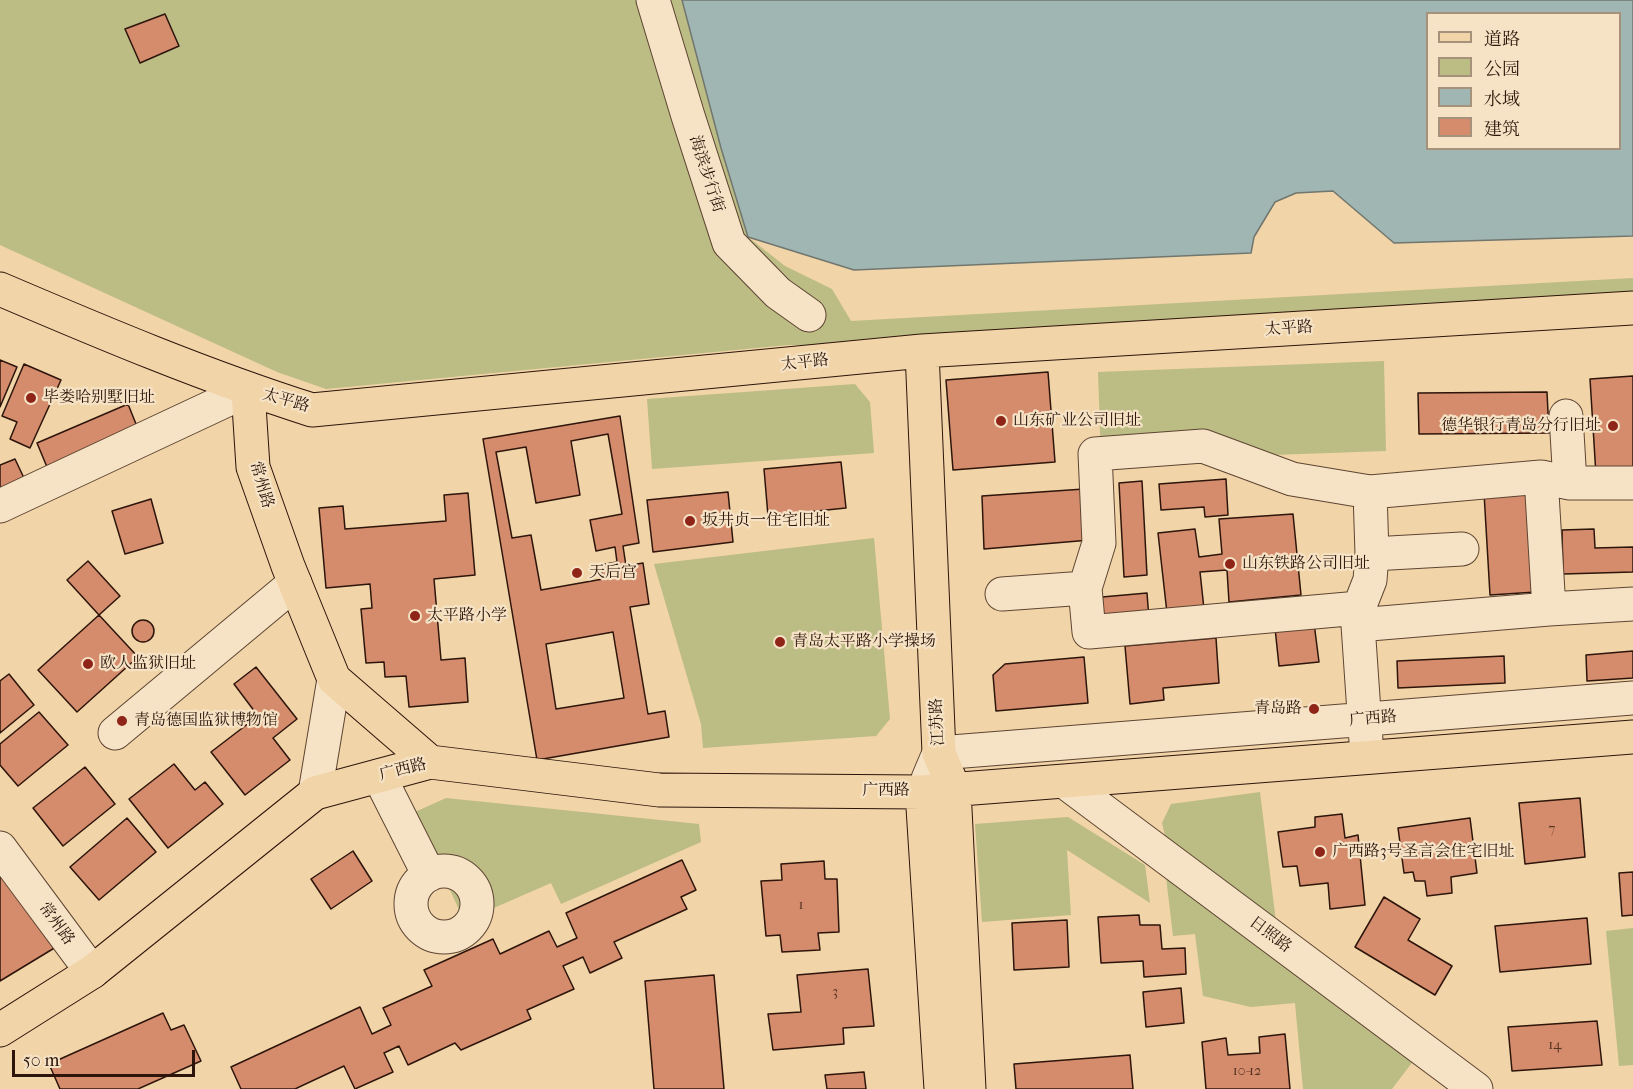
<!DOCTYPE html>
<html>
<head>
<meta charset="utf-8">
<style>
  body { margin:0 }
  #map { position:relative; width:1633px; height:1089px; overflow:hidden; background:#f1d4a7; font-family:"IM FELL French Canon","Noto Serif SC",serif }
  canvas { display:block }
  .legend { position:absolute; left:1426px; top:12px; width:195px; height:138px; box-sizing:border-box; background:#f6e3c6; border:2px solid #a6917b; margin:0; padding:8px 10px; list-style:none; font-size:18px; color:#2d150b }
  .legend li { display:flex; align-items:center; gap:12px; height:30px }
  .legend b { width:30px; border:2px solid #a6917b }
  .scale { position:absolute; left:12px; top:1050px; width:183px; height:27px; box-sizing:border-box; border:3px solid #2d150b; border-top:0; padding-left:8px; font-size:18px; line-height:21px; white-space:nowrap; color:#2d150b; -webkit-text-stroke:4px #f6e3c6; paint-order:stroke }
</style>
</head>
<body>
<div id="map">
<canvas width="1633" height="1089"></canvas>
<ul class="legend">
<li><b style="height:8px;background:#f1d4a7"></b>道路</li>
<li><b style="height:16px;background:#bcbc85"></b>公园</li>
<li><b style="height:16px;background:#9fb6b2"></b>水域</li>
<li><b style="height:16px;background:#d48c6c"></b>建筑</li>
</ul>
<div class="scale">50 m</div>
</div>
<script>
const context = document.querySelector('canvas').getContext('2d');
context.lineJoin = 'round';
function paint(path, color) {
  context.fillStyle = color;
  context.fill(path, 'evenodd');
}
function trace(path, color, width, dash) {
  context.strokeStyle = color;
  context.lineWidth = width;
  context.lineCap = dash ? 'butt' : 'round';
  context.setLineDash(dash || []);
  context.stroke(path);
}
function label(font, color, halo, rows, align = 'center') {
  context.font = font + ' "IM FELL French Canon","Noto Serif SC",serif';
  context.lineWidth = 4.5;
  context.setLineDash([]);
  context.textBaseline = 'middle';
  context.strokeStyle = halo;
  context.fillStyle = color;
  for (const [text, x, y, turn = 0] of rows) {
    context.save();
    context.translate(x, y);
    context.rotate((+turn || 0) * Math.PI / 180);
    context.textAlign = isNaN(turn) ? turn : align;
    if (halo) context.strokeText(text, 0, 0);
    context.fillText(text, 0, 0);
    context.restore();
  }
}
paint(new Path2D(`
  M 0,0 L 682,0 L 721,148 L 748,237 L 785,266 L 832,289 L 851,321 L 1633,278 L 1633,297 L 852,345 L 788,345 L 326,389 L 277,372 L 0,245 Z
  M 1384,361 L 1386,451 L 1101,461 L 1098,372 Z
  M 855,384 L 870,402 L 874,453 L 652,469 L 647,399 Z
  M 874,538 L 890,719 L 876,736 L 703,748 L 701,724 L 654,564 Z
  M 1260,792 L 1277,930 L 1167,844 L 1162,823 L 1171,804 Z
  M 446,798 L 699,824 L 701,842 L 561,904 L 551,883 L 464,921 L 415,812 Z
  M 1068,817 L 1145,865 L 1150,903 L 1067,850 L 1071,915 L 982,922 L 975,824 Z
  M 1166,877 L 1414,1060 L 1392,1089 L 1303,1089 L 1295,1003 L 1251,1007 L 1203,996 L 1195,934 L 1173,936 Z
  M 1633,928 L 1633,1065 L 1619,1066 L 1606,931 Z`), '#bcbc85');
const water = new Path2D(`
  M 682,0 L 1633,0 L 1633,236 L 1394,243 L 1333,191 L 1296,193 L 1275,202 L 1254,237 L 1251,253 L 854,270 L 748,237 L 721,148 ZM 1428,14 L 1620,14 L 1620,148 L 1428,148 Z`);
paint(water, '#9fb6b2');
trace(water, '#71766f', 1.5);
const building = new Path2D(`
  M 165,14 L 179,46 L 140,63 L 125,29 Z
  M 0,360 L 17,367 L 0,407 Z
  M 24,364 L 61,380 L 30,448 L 10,439 L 17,422 L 2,416 Z
  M 1048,372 L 1055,462 L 953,470 L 946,380 Z
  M 1633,376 L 1633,472 L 1596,475 L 1590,379 Z
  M 1547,392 L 1549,433 L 1419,434 L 1418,393 Z
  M 128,404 L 138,429 L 47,467 L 37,443 Z
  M 620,416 L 639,543 L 623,546 L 626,566 L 643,563 L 649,604 L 630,607 L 648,714 L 665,711 L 669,737 L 537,760 L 483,439 ZM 608,434 L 622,514 L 590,520 L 596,551 L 615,547 L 617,562 L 600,565 L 603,579 L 541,590 L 531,535 L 512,538 L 496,452 L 526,447 L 536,503 L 580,495 L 571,441 ZM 613,632 L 624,698 L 556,709 L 546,644 Z
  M 15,459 L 24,478 L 0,490 L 0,465 Z
  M 841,462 L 846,508 L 768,516 L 764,469 Z
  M 1226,479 L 1228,515 L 1205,517 L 1204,507 L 1161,510 L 1159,484 Z
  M 1142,481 L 1147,575 L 1124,577 L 1119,483 Z
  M 1084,489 L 1090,540 L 984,549 L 982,496 Z
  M 1529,491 L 1536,592 L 1490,595 L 1484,493 Z
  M 728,492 L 733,542 L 653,552 L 647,500 Z
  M 468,493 L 475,575 L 434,579 L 441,660 L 465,658 L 468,702 L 409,707 L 406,676 L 385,677 L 384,662 L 366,663 L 361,609 L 372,608 L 370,584 L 326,588 L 319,508 L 343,506 L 345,529 L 446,521 L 444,495 Z
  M 151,499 L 163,543 L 125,554 L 112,511 Z
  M 1293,514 L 1301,595 L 1229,602 L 1227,570 L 1200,572 L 1204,609 L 1167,613 L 1158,533 L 1195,529 L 1199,557 L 1222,554 L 1219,519 Z
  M 1594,529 L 1595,548 L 1633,547 L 1633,572 L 1563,574 L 1562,530 Z
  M 88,561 L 120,596 L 99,615 L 67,580 Z
  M 1147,593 L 1149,619 L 1104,623 L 1102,597 Z
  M 99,615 L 138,657 L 77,712 L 38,670 Z
  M132 631a11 11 0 1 1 22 0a11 11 0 1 1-22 0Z
  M 1314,623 L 1319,662 L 1279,666 L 1275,628 Z
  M 1216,638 L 1219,683 L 1163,688 L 1164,700 L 1130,704 L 1125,646 Z
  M 1633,651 L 1633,678 L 1587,681 L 1586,655 Z
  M 1504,656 L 1505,683 L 1398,688 L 1397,661 Z
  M 1084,657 L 1088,703 L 996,711 L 993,675 L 1005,664 Z
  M 256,667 L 297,719 L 273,738 L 290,760 L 245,795 L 211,752 L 258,716 L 234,684 Z
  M 9,674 L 34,705 L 0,733 L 0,681 Z
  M 39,712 L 68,745 L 18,786 L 0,765 L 0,744 Z
  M 174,764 L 195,790 L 205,782 L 223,804 L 168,848 L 129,799 Z
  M 85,767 L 115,804 L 63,846 L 33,808 Z
  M 1580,798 L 1585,857 L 1525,864 L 1519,803 Z
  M 1342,814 L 1345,838 L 1358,835 L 1365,905 L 1330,909 L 1328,883 L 1300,886 L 1297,866 L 1283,867 L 1278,832 L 1315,827 L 1315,817 Z
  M 127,818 L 156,852 L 99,900 L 70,867 Z
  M 1470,818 L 1477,873 L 1451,877 L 1452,893 L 1427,896 L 1425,881 L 1415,881 L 1413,872 L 1404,873 L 1398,828 Z
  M 353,851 L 372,881 L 331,909 L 311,879 Z
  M 682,860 L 696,890 L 681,897 L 687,909 L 614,942 L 622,958 L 590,973 L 583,957 L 563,966 L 574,989 L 527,1010 L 531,1019 L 461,1050 L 455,1043 L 408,1065 L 399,1046 L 384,1053 L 393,1072 L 355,1089 L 344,1066 L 295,1089 L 241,1089 L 231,1067 L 360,1007 L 372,1034 L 391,1025 L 383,1008 L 432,986 L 424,970 L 493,939 L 500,954 L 549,931 L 557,947 L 577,938 L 566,913 Z
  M 824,861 L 825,879 L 837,879 L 839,932 L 818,933 L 820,950 L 782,952 L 780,935 L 766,936 L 761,881 L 782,880 L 781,864 Z
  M 1633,872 L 1633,915 L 1622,916 L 1619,873 Z
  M 5,874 L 56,947 L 0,981 L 0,877 Z
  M 1384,897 L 1420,919 L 1408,940 L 1452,966 L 1435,995 L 1355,947 Z
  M 1139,915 L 1140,925 L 1160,925 L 1162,949 L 1185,948 L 1186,974 L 1144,977 L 1143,961 L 1101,963 L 1098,917 Z
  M 1587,918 L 1591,964 L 1500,972 L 1495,926 Z
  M 1067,920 L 1069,967 L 1014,970 L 1012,923 Z
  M 868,969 L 874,1026 L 843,1028 L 844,1044 L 773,1050 L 768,1014 L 801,1012 L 797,975 Z
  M 714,975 L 724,1089 L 654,1089 L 645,981 Z
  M 1181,988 L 1184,1023 L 1146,1027 L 1143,992 Z
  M 163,1013 L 171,1030 L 184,1025 L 201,1061 L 138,1089 L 60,1089 L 49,1064 Z
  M 1597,1021 L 1602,1065 L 1512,1071 L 1508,1027 Z
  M 1285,1034 L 1290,1089 L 1206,1089 L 1202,1042 L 1226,1038 L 1228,1055 L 1260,1053 L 1259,1037 Z
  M 1130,1055 L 1133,1089 L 1016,1089 L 1014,1064 Z
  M 864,1072 L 866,1089 L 827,1089 L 825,1075 Z`);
paint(building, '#d48c6c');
trace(building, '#2d150b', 1.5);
const minor = new Path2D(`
  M 653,0 L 688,116 L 729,243 L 778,293 L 809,315
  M 1570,483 L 1633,483
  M 0,506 L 248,390
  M 1372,554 L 1462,549
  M 1002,594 L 1085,588
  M 1359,608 L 1089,632 L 1085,588 L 1099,543 L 1095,454 L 1203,446 L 1292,479 L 1370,492
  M 1549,609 L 1633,604
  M 1358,625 L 1549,609 L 1541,477
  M 115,733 L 295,583
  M 1366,741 L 1358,625 L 1359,608 L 1370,580 L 1372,554 L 1370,492 L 1541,477 L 1570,483 L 1566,416
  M 379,776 L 429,875
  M 928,779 L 939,753 L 1633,698
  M 1065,782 L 1476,1089
  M 315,793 L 334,679
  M 0,848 L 92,972
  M411 904a33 33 0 1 1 66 0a33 33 0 1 1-66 0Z`);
const major = new Path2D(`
  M 0,289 C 103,333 205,376 312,410 L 922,351 L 1633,308
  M 922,351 L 939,753 L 954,789 L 969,1089
  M 248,390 L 253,467 L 288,566 L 334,679 L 430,762
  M 922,792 L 941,1089
  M 0,1030 L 92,972 L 315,793 L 430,762 L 659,790 L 922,792 L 1633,737`);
trace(minor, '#5e4532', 35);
trace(major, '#2d150b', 35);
trace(minor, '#f6e3c6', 33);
trace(major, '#f1d4a7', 33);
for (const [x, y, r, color] of [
  [31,398,6,"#8f2418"],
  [1001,421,6,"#8f2418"],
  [1613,426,6,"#8f2418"],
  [690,521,6,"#8f2418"],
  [1230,564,6,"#8f2418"],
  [577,573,6,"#8f2418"],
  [415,616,6,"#8f2418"],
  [780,642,6,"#8f2418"],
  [88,664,6,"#8f2418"],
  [1314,709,6,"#8f2418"],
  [122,721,6,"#8f2418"],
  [1320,852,6,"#8f2418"]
]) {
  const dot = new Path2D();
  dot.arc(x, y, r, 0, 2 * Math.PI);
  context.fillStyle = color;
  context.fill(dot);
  trace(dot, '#f6e3c6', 2);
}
label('14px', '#573323', null, [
  ["7",1552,830],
  ["1",801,906],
  ["3",835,993],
  ["14",1555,1046],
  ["10-12",1247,1072]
]);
label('16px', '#2d150b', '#f6e3c6', [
  ["海滨步行街",706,174,72],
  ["太平路",1289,329,-4],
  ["太平路",805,363,-6],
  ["太平路",286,401,16],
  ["常州路",261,485,74],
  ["广西路",1373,719,-5],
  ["江苏路",938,722,-93],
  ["广西路",403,770,-14],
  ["广西路",886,791],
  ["常州路",56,924,54],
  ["日照路",1270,935,37]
]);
label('16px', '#2d150b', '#f6e3c6', [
  ["毕娄哈别墅旧址",43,398],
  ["山东矿业公司旧址",1013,421],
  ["德华银行青岛分行旧址",1601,426,"right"],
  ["坂井贞一住宅旧址",702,521],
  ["山东铁路公司旧址",1242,564],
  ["天后宫",589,573],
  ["太平路小学",427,616],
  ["青岛太平路小学操场",792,642],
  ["欧人监狱旧址",100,664],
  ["青岛路",1302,709,"right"],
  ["青岛德国监狱博物馆",134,721],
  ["广西路3号圣言会住宅旧址",1332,852]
], 'left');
</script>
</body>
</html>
